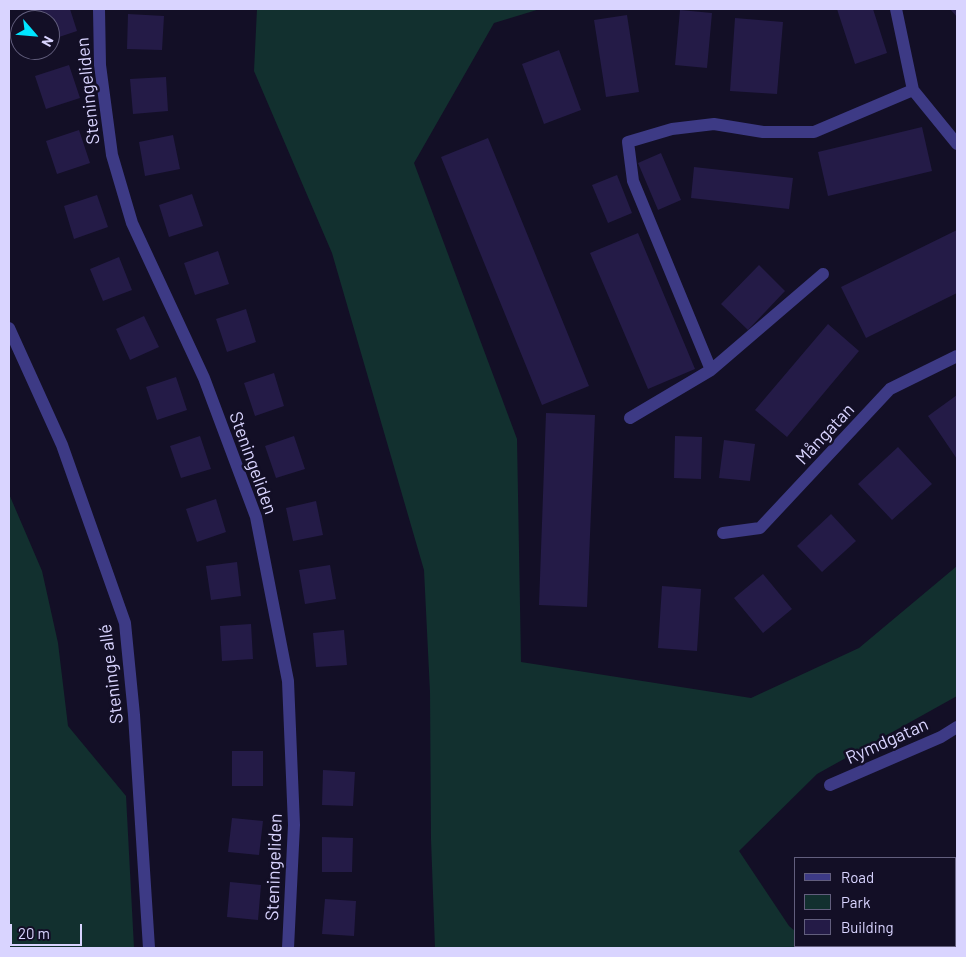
<!DOCTYPE html>
<html>
<head>
<meta charset="utf-8">
<style>
  body { margin:0 }
  #map { position:relative; width:966px; height:957px; overflow:hidden; background:#130f26; font-family:Barlow,sans-serif }
  canvas { display:block }
  .frame { position:absolute; inset:0; border:10px solid #d9d4ff; pointer-events:none }
  .legend { position:absolute; left:794px; top:857px; width:162px; height:90px; box-sizing:border-box; background:#130f26; border:1px solid #625e7d; margin:0; padding:6px 9px; list-style:none; font-size:15px; color:#d9d4ff }
  .legend li { display:flex; align-items:center; gap:10px; height:25px }
  .legend b { width:25px; border:1px solid #625e7d }
  .north { position:absolute; left:10px; top:10px; width:50px; height:50px; box-sizing:border-box; background:#130f26; border:1px solid #625e7d; border-radius:50%; rotate:117deg; font-size:14px; font-weight:700; line-height:20px; text-align:center; color:#d9d4ff }
  .north::after { content:''; display:block; margin:auto; width:18px; height:22px; background:#00e5ff; clip-path:polygon(50% 0,100% 100%,50% 72%,0 100%) }
  .scale { position:absolute; left:10px; top:924px; width:72px; height:22px; box-sizing:border-box; border:2px solid #d9d4ff; border-top:0; padding-left:6px; font-size:15px; line-height:18px; white-space:nowrap; color:#d9d4ff; -webkit-text-stroke:4px #130f26; paint-order:stroke }
</style>
</head>
<body>
<div id="map">
<canvas width="966" height="957"></canvas>
<div class="frame"></div>
<ul class="legend">
<li><b style="height:6px;background:#3d3a85"></b>Road</li>
<li><b style="height:14px;background:#12302f"></b>Park</li>
<li><b style="height:14px;background:#241b47"></b>Building</li>
</ul>
<div class="north">N</div>
<div class="scale">20 m</div>
</div>
<script>
const context = document.querySelector('canvas').getContext('2d');
context.lineJoin = 'round';
function paint(path, color) {
  context.fillStyle = color;
  context.fill(path, 'evenodd');
}
function trace(path, color, width, dash) {
  context.strokeStyle = color;
  context.lineWidth = width;
  context.lineCap = dash ? 'butt' : 'round';
  context.setLineDash(dash || []);
  context.stroke(path);
}
function label(font, color, halo, rows, align = 'center') {
  context.font = font + ' Barlow,sans-serif';
  context.lineWidth = 5;
  context.setLineDash([]);
  context.textBaseline = 'middle';
  context.strokeStyle = halo;
  context.fillStyle = color;
  for (const [text, x, y, turn = 0] of rows) {
    context.save();
    context.translate(x, y);
    context.rotate((+turn || 0) * Math.PI / 180);
    context.textAlign = isNaN(turn) ? turn : align;
    if (halo) context.strokeText(text, 0, 0);
    context.fillText(text, 0, 0);
    context.restore();
  }
}
paint(new Path2D(`
  M 257,9 L 540,9 L 494,23 L 414,163 L 517,439 L 521,662 L 751,698 L 859,648 L 957,566 L 957,696 L 817,774 L 739,851 L 789,926 L 795,931 L 795,946 L 814,946 L 817,948 L 435,948 L 431,839 L 430,692 L 424,570 L 332,253 L 254,71 Z
  M 9,494 L 42,571 L 58,643 L 68,726 L 126,796 L 134,948 L 9,948 Z`), '#12302f');
paint(new Path2D(`
  M 32,9 L 70,9 L 77,31 L 50,40 L 50,20 L 36,20 Z
  M 837,9 L 873,9 L 887,53 L 855,64 Z
  M 950,9 L 957,9 L 957,17 Z
  M 680,10 L 712,13 L 707,68 L 675,65 Z
  M 128,14 L 164,16 L 162,50 L 127,49 Z
  M 627,15 L 639,92 L 606,97 L 594,20 Z
  M 735,18 L 783,22 L 777,94 L 730,91 Z
  M 559,50 L 581,110 L 544,124 L 522,64 Z
  M 69,65 L 80,98 L 46,109 L 35,76 Z
  M 166,77 L 168,111 L 133,114 L 130,79 Z
  M 922,127 L 932,171 L 828,196 L 818,152 Z
  M 79,130 L 90,163 L 57,174 L 46,141 Z
  M 173,135 L 180,169 L 145,176 L 139,142 Z
  M 488,138 L 589,386 L 542,405 L 441,157 Z
  M 661,153 L 681,200 L 658,210 L 638,163 Z
  M 694,167 L 793,178 L 789,209 L 691,198 Z
  M 617,175 L 632,213 L 608,223 L 592,185 Z
  M 192,194 L 203,226 L 169,237 L 159,205 Z
  M 97,195 L 108,227 L 74,239 L 64,206 Z
  M 957,230 L 957,293 L 866,338 L 841,287 Z
  M 638,233 L 695,369 L 648,389 L 590,253 Z
  M 218,251 L 229,284 L 195,295 L 184,263 Z
  M 119,257 L 132,290 L 103,301 L 90,269 Z
  M 759,265 L 785,291 L 748,330 L 721,304 Z
  M 246,309 L 256,342 L 227,352 L 216,319 Z
  M 144,316 L 159,347 L 130,360 L 116,329 Z
  M 828,324 L 859,351 L 787,437 L 755,410 Z
  M 274,373 L 284,406 L 255,416 L 244,383 Z
  M 176,377 L 187,410 L 157,420 L 146,387 Z
  M 957,395 L 957,459 L 928,416 Z
  M 546,413 L 595,415 L 587,607 L 539,605 Z
  M 200,436 L 211,469 L 181,478 L 170,446 Z
  M 294,436 L 305,469 L 276,478 L 265,446 Z
  M 675,436 L 702,437 L 701,479 L 674,478 Z
  M 724,440 L 755,444 L 750,481 L 719,478 Z
  M 898,447 L 932,484 L 892,520 L 858,484 Z
  M 216,499 L 226,532 L 197,542 L 186,509 Z
  M 316,501 L 323,535 L 293,541 L 286,508 Z
  M 831,514 L 856,541 L 822,572 L 797,546 Z
  M 237,562 L 241,596 L 211,600 L 206,566 Z
  M 330,565 L 336,599 L 305,604 L 299,570 Z
  M 763,574 L 792,609 L 763,633 L 734,598 Z
  M 662,586 L 701,589 L 697,651 L 658,648 Z
  M 251,624 L 253,659 L 222,661 L 220,626 Z
  M 344,630 L 347,665 L 316,667 L 313,633 Z
  M 232,751 L 263,751 L 263,786 L 232,786 Z
  M 323,770 L 355,772 L 353,806 L 322,805 Z
  M 232,818 L 263,821 L 259,855 L 228,852 Z
  M 322,837 L 353,838 L 352,872 L 322,872 Z
  M 230,882 L 261,885 L 258,920 L 227,917 Z
  M 325,899 L 356,901 L 354,936 L 322,934 Z`), '#241b47');
trace(new Path2D(`
  M 99,9 L 100,65 L 112,155 L 132,223 L 204,378 L 256,517 L 288,681 L 294,825 L 288,948
  M 896,9 L 913,90 L 957,144
  M 9,328 L 62,445 L 125,623 L 134,715 L 149,948
  M 711,370 L 633,181 L 628,142 L 672,129 L 714,124 L 763,132 L 814,132 L 913,90
  M 630,418 L 711,370 L 823,274
  M 723,533 L 760,528 L 890,389 L 957,356
  M 830,785 L 941,737 L 957,727`), '#3d3a85', 12);
label('18px', '#d9d4ff', '#130f26', [
  ["Steningeliden",88,91,-96],
  ["Mångatan",825,434,-47],
  ["Steningeliden",253,463,70],
  ["Steninge allé",111,674,-97],
  ["Rymdgatan",887,741,-24],
  ["Steningeliden",274,867,-88]
]);
</script>
</body>
</html>
